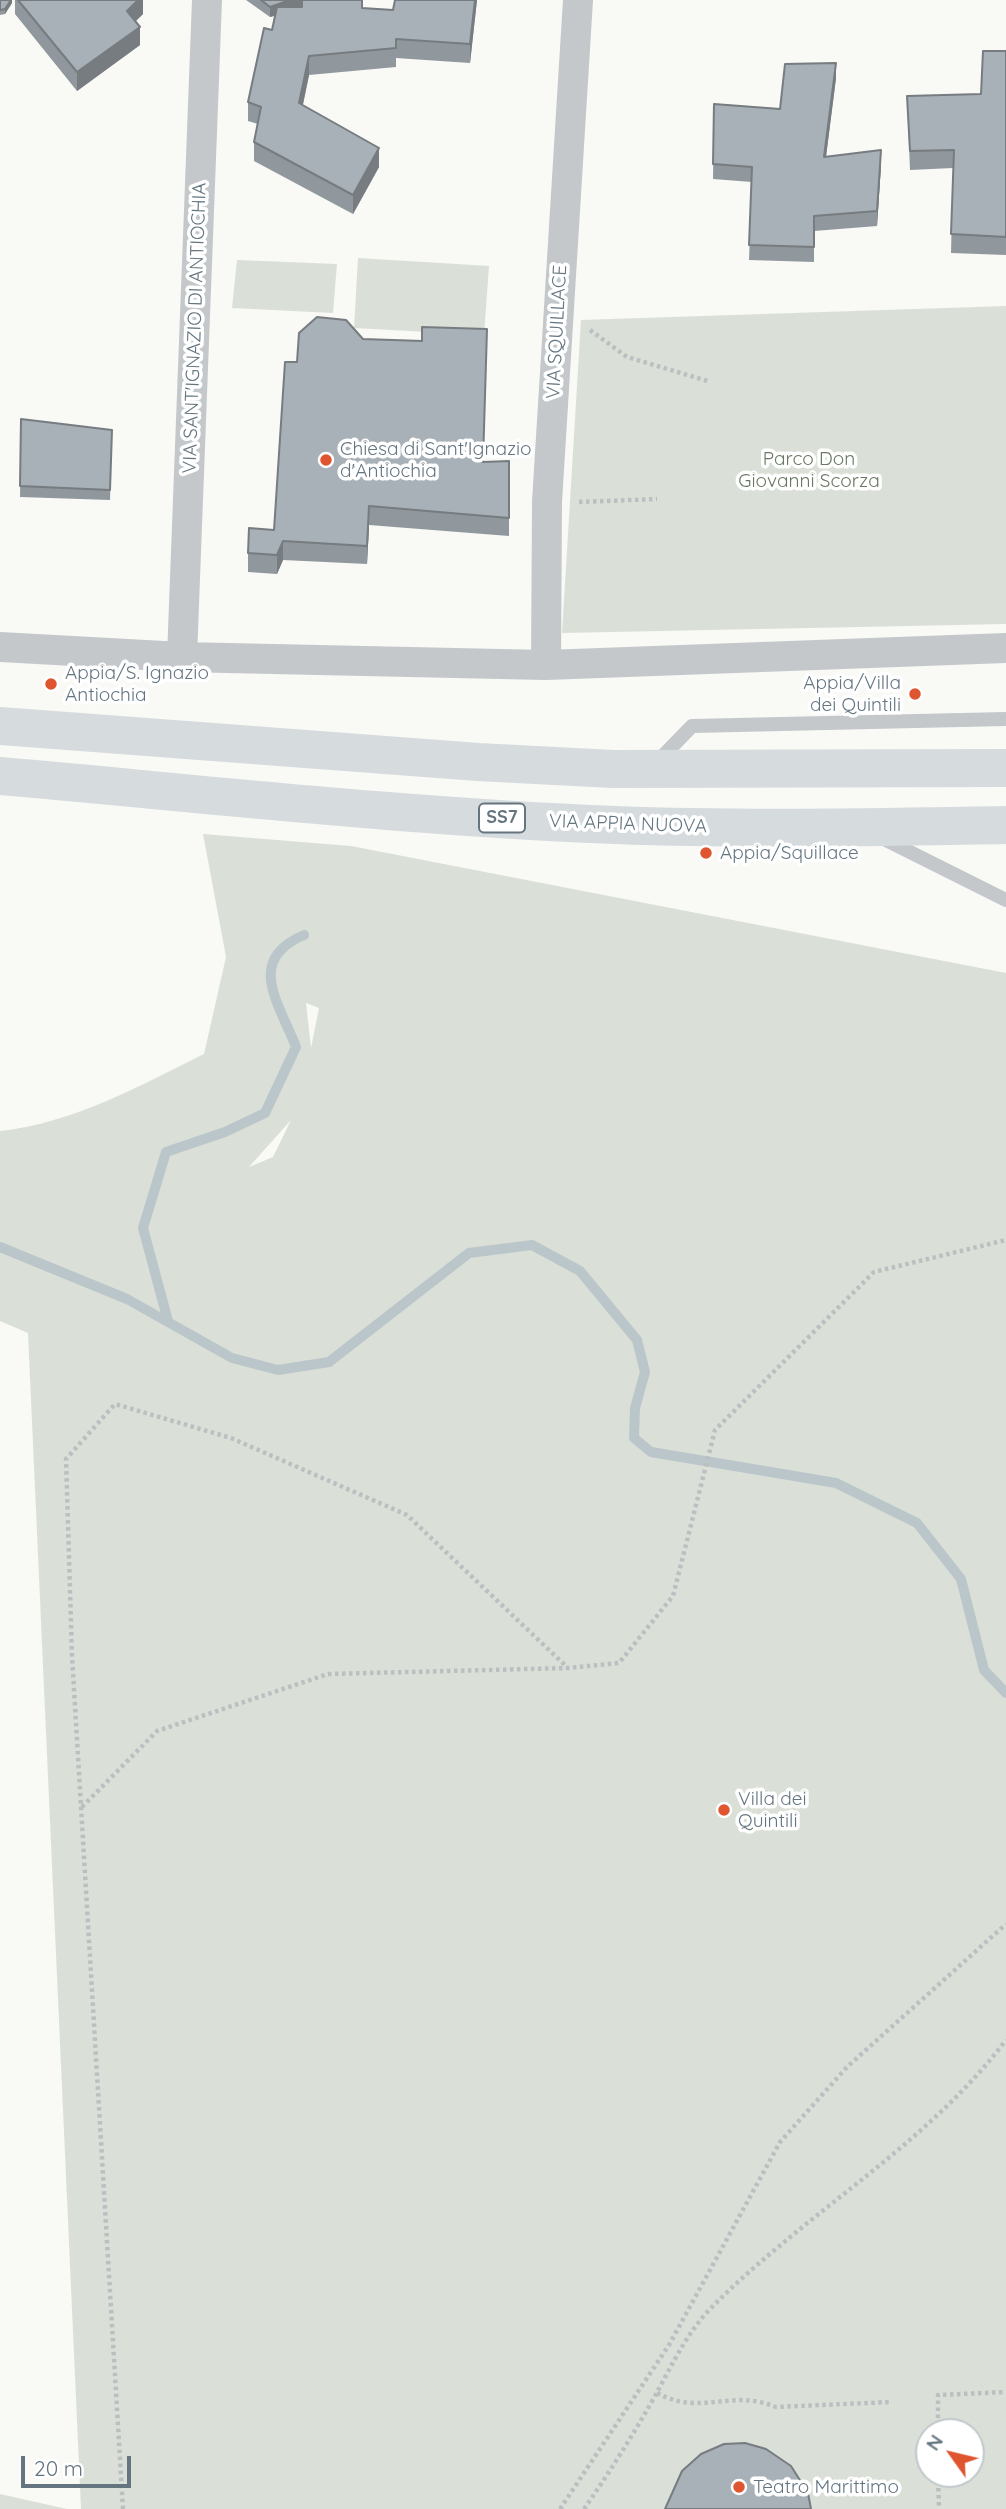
<!DOCTYPE html>
<html>
<head>
<meta charset="utf-8">
<style>
  body { margin:0 }
  #map { position:relative; width:1006px; height:2509px; overflow:hidden; background:#f9f9f6; font-family:Quicksand,sans-serif }
  canvas { display:block }
  .north { position:absolute; left:915px; top:2418px; width:70px; height:70px; box-sizing:border-box; background:#fff; border:2px solid #c1c8cc; border-radius:50%; rotate:304deg; font-size:19px; font-weight:700; line-height:28px; text-align:center; color:#647580 }
  .north::after { content:''; display:block; margin:auto; width:24px; height:32px; background:#df5530; clip-path:polygon(50% 0,100% 100%,50% 72%,0 100%) }
  .scale { position:absolute; left:21px; top:2456px; width:110px; height:32px; box-sizing:border-box; border:4px solid #647580; border-top:0; padding-left:9px; font-size:21px; line-height:24px; white-space:nowrap; color:#647580; -webkit-text-stroke:5px #fff; paint-order:stroke }
</style>
</head>
<body>
<div id="map">
<canvas width="1006" height="2509"></canvas>
<div class="north">N</div>
<div class="scale">20 m</div>
</div>
<script>
const context = document.querySelector('canvas').getContext('2d');
context.lineJoin = 'round';
function paint(path, color) {
  context.fillStyle = color;
  context.fill(path, 'evenodd');
}
function trace(path, color, width, dash) {
  context.strokeStyle = color;
  context.lineWidth = width;
  context.lineCap = dash ? 'butt' : 'round';
  context.setLineDash(dash || []);
  context.stroke(path);
}
function label(font, color, halo, rows, align = 'center') {
  context.font = font + ' Quicksand,sans-serif';
  context.lineWidth = 7;
  context.setLineDash([]);
  context.textBaseline = 'middle';
  context.strokeStyle = halo;
  context.fillStyle = color;
  for (const [text, x, y, turn = 0] of rows) {
    context.save();
    context.translate(x, y);
    context.rotate((+turn || 0) * Math.PI / 180);
    context.textAlign = isNaN(turn) ? turn : align;
    if (halo) context.strokeText(text, 0, 0);
    context.fillText(text, 0, 0);
    context.restore();
  }
}
paint(new Path2D(`
  M 358,258 L 489,266 L 484,335 L 354,328 Z
  M 237,260 L 337,264 L 333,313 L 232,308 Z
  M 1006,306 L 1006,624 L 562,633 L 581,320 Z
  M 203,834 L 351,846 L 1006,973 L 1006,2509 L 81,2509 L 28,1333 L 0,1321 L 0,1131 C 74,1123 139,1086 204,1054 L 226,957 ZM 306,1003 L 319,1008 L 311,1048 ZM 291,1120 L 273,1157 L 249,1167 ZM 929,2432 L 971,2432 L 971,2474 L 929,2474 Z
  M 0,2494 L 67,2509 L 0,2509 Z`), '#dae0d7');
trace(new Path2D(`
  M 0,1247 L 127,1299 L 232,1358 L 278,1370 L 329,1362 L 469,1253 L 532,1245 L 580,1271 L 637,1340 L 645,1372 L 635,1408 L 634,1438 L 651,1452 L 836,1483 L 917,1523 L 961,1579 L 984,1670 L 1006,1693
  M 168,1321 L 143,1228 L 166,1152 L 225,1132 L 265,1113 L 296,1047 C 279,1003 245,960 304,935`), '#bbc6ca', 10);
trace(new Path2D(`
  M 590,330 L 627,357 L 708,381
  M 579,502 L 657,499
  M 82,1807 L 157,1731 L 328,1674 L 568,1668 L 619,1663 L 673,1596 L 715,1430 L 874,1272 L 1006,1240
  M 657,2393 C 702,2417 730,2388 776,2407 L 890,2402
  M 938,2432 L 938,2395 L 1006,2392
  M 938,2474 L 939,2509
  M 123,2509 L 72,1656 L 66,1459 L 115,1404 L 231,1438 L 407,1515 L 568,1668
  M 560,2509 L 669,2345 L 780,2142 L 847,2067 L 1006,1924
  M 584,2509 C 609,2473 633,2435 655,2396 C 671,2367 687,2332 712,2307 C 805,2213 926,2146 1006,2040`), '#bcbfc1', 4.5, [3.5, 3.5]);
trace(new Path2D(`
  M 658,761 L 692,726 L 1006,719
  M 882,838 L 1006,900`), '#c4c8cb', 14);
trace(new Path2D(`
  M 0,647 L 182,657 L 546,665 L 1006,648
  M 182,657 L 207,0
  M 546,665 L 547,502 L 578,0`), '#c4c8cb', 30);
trace(new Path2D(`
  M 0,726 L 478,762 L 613,769 L 1006,768
  M 0,776 C 205,794 410,817 616,825 C 746,830 876,827 1006,825`), '#d6dbde', 38);
paint(new Path2D(`
  M 0,0 L 12,0 L 12,3 L 5,14 L 0,15 Z
  M 15,0 L 143,0 L 143,14 L 136,21 L 140,45 L 77,91 L 15,14 Z
  M 246,0 L 362,0 L 362,8 L 393,10 L 477,0 L 470,63 L 396,58 L 396,67 L 309,75 L 303,105 L 379,167 L 353,214 L 254,161 L 254,142 L 258,124 L 248,121 L 248,102 L 272,30 L 275,16 L 270,17 Z
  M 1006,51 L 1006,255 L 951,253 L 953,168 L 910,170 L 907,96 L 981,94 Z
  M 836,78 L 826,157 L 881,165 L 877,226 L 814,231 L 814,262 L 749,260 L 752,182 L 713,179 L 714,104 L 780,109 Z
  M 363,339 L 484,462 L 509,461 L 509,536 L 369,525 L 367,564 L 283,560 L 277,574 L 248,572 L 248,553 L 274,530 L 297,362 Z
  M 21,419 L 112,430 L 110,500 L 20,497 Z`), '#90989d');
paint(new Path2D(`
  M 11,0 L 12,0 L 12,3 L 5,14 L 5,9 Z
  M 138,0 L 143,0 L 143,14 L 127,29 L 127,11 Z
  M 290,0 L 303,0 L 303,6 L 270,17 L 270,7 Z
  M 475,0 L 477,0 L 470,63 L 470,44 Z
  M 140,27 L 140,45 L 77,91 L 77,72 Z
  M 309,56 L 309,75 L 299,122 L 299,103 Z
  M 836,63 L 836,78 L 824,172 L 824,157 Z
  M 379,148 L 379,167 L 353,214 L 353,195 Z
  M 881,150 L 881,165 L 877,226 L 877,211 Z
  M 369,506 L 369,525 L 367,564 L 367,546 Z
  M 283,541 L 283,560 L 277,574 L 277,555 Z`), '#767c80');
const building = new Path2D(`
  M 0,0 L 11,0 L 5,9 L 0,10 Z
  M 18,0 L 138,0 L 127,11 L 140,27 L 77,72 Z
  M 261,0 L 290,0 L 270,7 Z
  M 302,0 L 362,0 L 362,8 L 393,10 L 395,0 L 475,0 L 470,44 L 396,39 L 396,48 L 309,56 L 299,103 L 379,148 L 353,195 L 254,142 L 261,107 L 248,102 L 264,28 L 272,30 L 277,7 L 302,7 Z
  M 983,51 L 1006,51 L 1006,237 L 951,234 L 954,150 L 910,151 L 907,96 L 981,94 Z
  M 836,63 L 824,157 L 881,150 L 877,211 L 814,216 L 814,247 L 749,245 L 752,167 L 713,164 L 714,104 L 780,109 L 785,64 Z
  M 317,317 L 346,320 L 363,339 L 422,341 L 422,327 L 487,329 L 483,462 L 509,461 L 509,518 L 369,506 L 367,546 L 283,541 L 277,555 L 248,553 L 249,528 L 274,530 L 285,362 L 297,362 L 299,333 Z
  M 21,419 L 112,430 L 110,490 L 20,486 Z
  M 745,2443 L 766,2449 L 791,2466 L 808,2493 L 811,2509 L 665,2509 L 682,2471 L 701,2454 L 724,2444 Z`);
paint(building, '#a8b1b7');
trace(building, '#767c80', 2);
for (const [x, y, r, color] of [
  [326,460,7,"#df5530"],
  [51,684,7,"#df5530"],
  [915,694,7,"#df5530"],
  [706,853,7,"#df5530"],
  [724,1810,7,"#df5530"],
  [739,2487,7,"#df5530"]
]) {
  const dot = new Path2D();
  dot.arc(x, y, r, 0, 2 * Math.PI);
  context.fillStyle = color;
  context.fill(dot);
  trace(dot, '#fff', 2.5);
}
for (const [x, y, w] of [
  [502,818,46]
]) {
  const box = new Path2D();
  box.roundRect(x - w / 2, y - 14.5, w, 29, 5);
  context.fillStyle = '#fff';
  context.fill(box);
  trace(box, '#647580', 2);
}
label('bold 18px', '#647580', null, [
  ["SS7",502,818]
]);
label('19px', '#647580', '#fff', [
  ["VIA SANT'IGNAZIO DI ANTIOCHIA",195,328,-88],
  ["VIA SQUILLACE",557,332,-87],
  ["VIA APPIA NUOVA",628,824,2]
]);
label('19px', '#647580', '#fff', [
  ["Chiesa di Sant'Ignazio",340,449],
  ["d'Antiochia",340,471],
  ["Appia/S. Ignazio",65,673],
  ["Antiochia",65,695],
  ["Appia/Villa",901,683,"right"],
  ["dei Quintili",901,705,"right"],
  ["Appia/Squillace",720,853],
  ["Villa dei",738,1799],
  ["Quintili",738,1821],
  ["Teatro Marittimo",753,2487]
], 'left');
label('19px', '#677963', '#fff', [
  ["Parco Don",809,459],
  ["Giovanni Scorza",809,481]
]);
</script>
</body>
</html>
